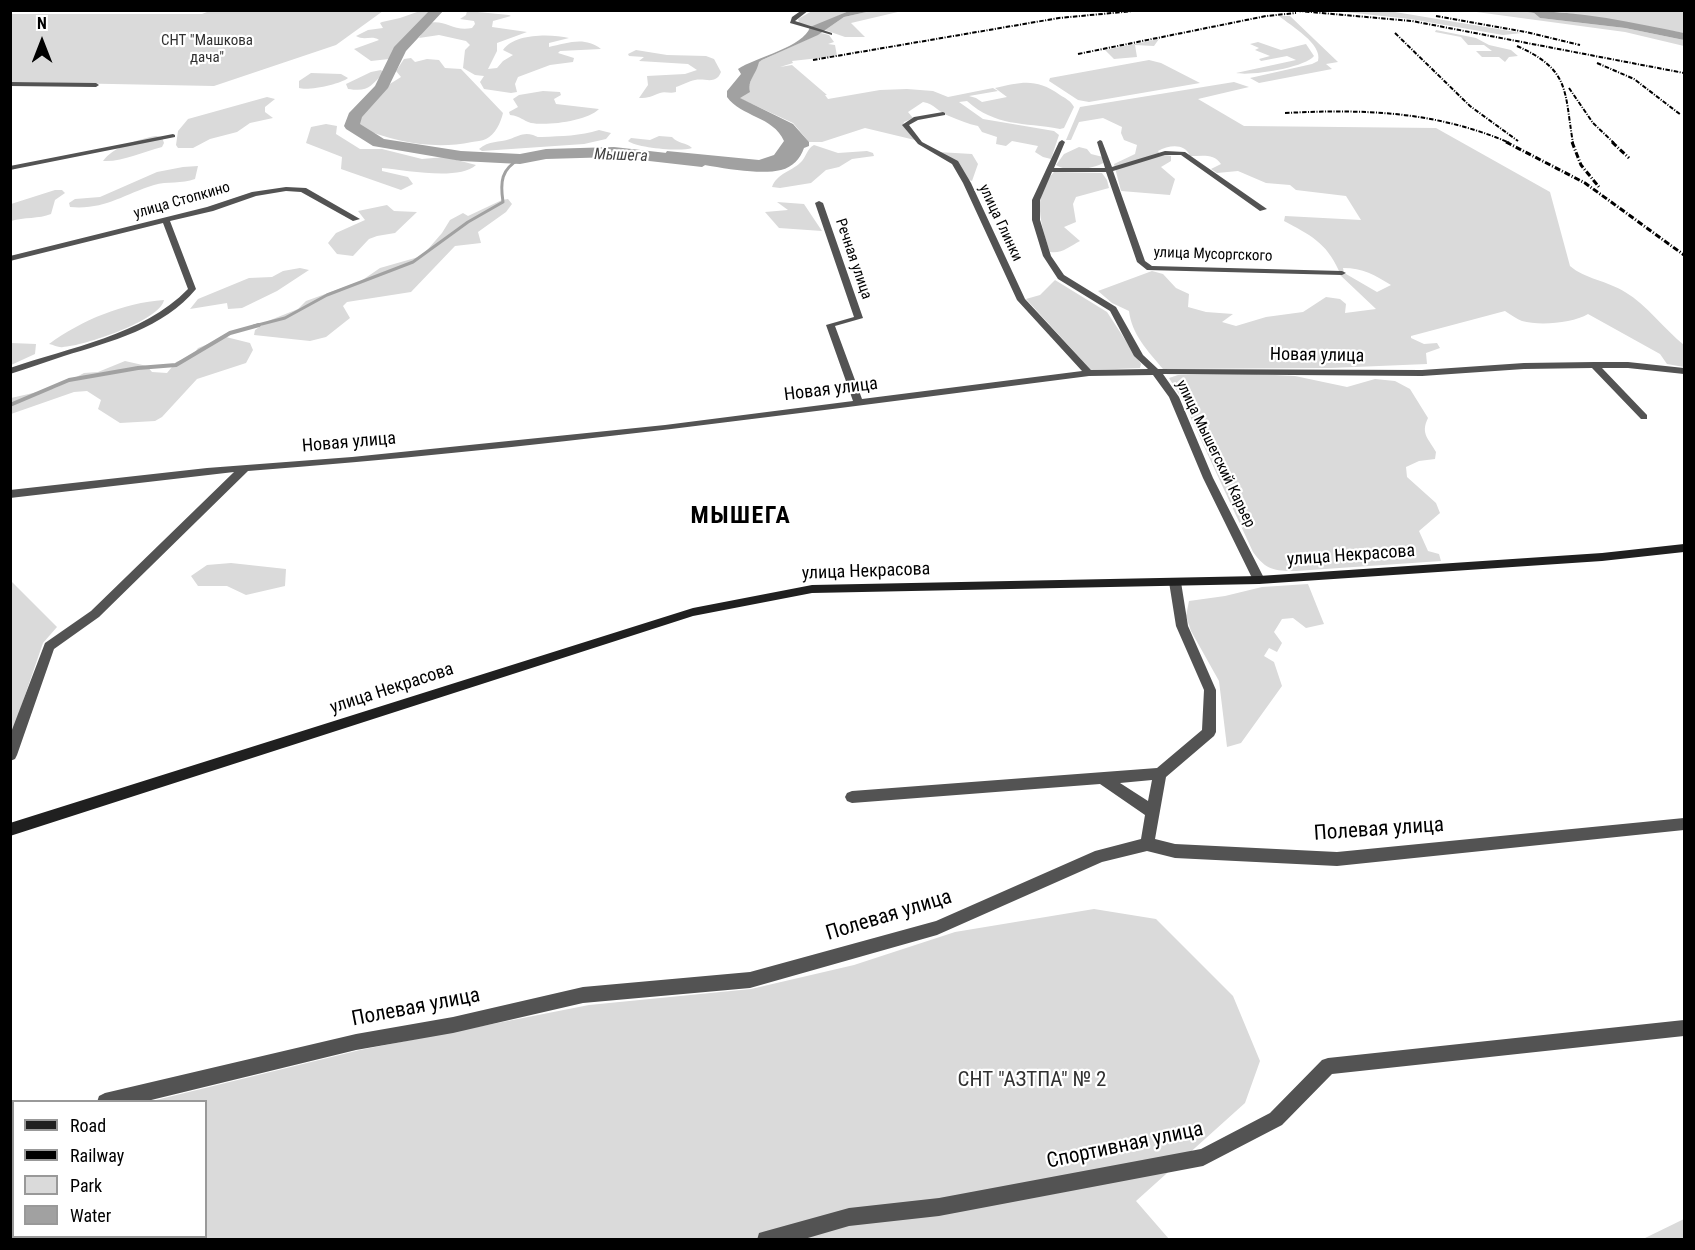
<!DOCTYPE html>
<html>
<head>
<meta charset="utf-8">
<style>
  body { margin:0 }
  #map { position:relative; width:1695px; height:1250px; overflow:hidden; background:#fff; font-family:"Roboto Condensed",sans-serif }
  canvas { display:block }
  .frame { position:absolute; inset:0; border:12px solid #000; pointer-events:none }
  .legend { position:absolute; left:12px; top:1100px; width:195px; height:138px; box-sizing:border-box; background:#fff; border:2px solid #999; margin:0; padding:8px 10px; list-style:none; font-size:18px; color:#000 }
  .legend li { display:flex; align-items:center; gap:12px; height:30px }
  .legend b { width:30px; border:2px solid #999 }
  .north { position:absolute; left:12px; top:12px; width:60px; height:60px; -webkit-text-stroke:4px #fff; paint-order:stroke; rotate:0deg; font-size:16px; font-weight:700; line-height:24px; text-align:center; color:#000 }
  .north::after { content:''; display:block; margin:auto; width:21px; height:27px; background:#000; clip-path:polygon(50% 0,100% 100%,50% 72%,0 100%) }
</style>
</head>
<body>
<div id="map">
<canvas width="1695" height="1250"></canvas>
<div class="frame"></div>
<ul class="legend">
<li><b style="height:8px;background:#202020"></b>Road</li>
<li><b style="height:8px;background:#000"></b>Railway</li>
<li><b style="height:16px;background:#dadada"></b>Park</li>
<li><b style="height:16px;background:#a1a1a1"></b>Water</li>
</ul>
<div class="north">N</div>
</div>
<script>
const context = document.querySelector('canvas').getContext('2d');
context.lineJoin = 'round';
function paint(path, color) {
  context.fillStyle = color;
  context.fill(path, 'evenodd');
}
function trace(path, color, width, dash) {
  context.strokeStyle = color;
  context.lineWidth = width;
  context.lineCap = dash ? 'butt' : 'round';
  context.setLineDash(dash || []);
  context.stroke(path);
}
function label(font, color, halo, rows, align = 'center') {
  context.font = font + ' "Roboto Condensed",sans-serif';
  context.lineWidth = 4.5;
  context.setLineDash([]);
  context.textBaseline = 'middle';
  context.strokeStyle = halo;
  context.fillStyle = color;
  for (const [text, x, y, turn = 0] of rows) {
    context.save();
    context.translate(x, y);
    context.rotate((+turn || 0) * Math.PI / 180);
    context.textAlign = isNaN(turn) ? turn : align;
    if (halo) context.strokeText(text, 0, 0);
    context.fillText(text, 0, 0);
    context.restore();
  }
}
paint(new Path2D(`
  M 212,10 L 383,11 L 336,45 L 214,86 L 11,82 L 10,14 L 202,14 Z
  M 420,11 L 430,11 L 389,59 L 371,61 L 354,49 L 379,40 C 372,35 364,41 356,36 L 368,30 L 383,28 L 380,23 L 382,22 L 400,18 Z
  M 467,11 L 509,15 L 511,16 L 493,21 L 492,27 L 527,32 L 497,43 L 497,51 L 488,69 L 497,68 L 503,61 L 513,55 L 503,50 C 515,33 551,34 569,38 L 549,43 L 549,47 C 567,43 585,36 601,49 L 560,51 L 558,53 L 574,58 L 573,62 L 550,65 L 518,77 L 515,84 L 517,92 L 511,93 L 484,89 L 480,82 L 484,76 L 475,75 L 463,68 L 465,50 L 470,45 L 466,41 L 439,35 L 419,38 L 428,23 C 446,19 453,32 472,28 L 475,24 L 474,21 L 460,19 L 466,15 Z
  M 812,11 L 849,11 L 816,26 L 810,27 L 799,23 L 798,19 Z
  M 871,11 L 902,11 L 851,23 L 865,37 L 845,37 L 825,30 L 844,17 Z
  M 1389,11 L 1522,33 L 1503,35 L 1410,19 L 1336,11 Z
  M 1469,11 L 1521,11 L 1534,13 L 1540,18 L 1625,28 L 1684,40 L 1684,46 L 1625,32 Z
  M 1555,11 L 1684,11 L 1684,33 Z
  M 1279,16 L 1290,16 L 1338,62 L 1326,64 L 1332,69 L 1259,83 L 1250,78 L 1312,64 L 1318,61 C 1323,44 1291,26 1279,16 Z
  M 1436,30 L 1476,38 L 1489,45 L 1511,50 L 1518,56 L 1509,57 L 1505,62 L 1499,57 L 1482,57 L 1476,51 L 1492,51 L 1484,45 L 1468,45 L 1461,37 L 1435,32 Z
  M 821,33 L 829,35 L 834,42 L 828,44 L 835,45 L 837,56 L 792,61 L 793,63 L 780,67 L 792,65 L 827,95 L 825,95 L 828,99 L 880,90 L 907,89 L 933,91 L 948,97 L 993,88 L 998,91 L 969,96 L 976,98 L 982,102 L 1007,97 L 995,88 C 1022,82 1036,78 1060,95 C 1065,98 1071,101 1074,107 L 1064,128 L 1060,129 C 1023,122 996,127 967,101 L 959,102 L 983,119 L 1054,131 L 1059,135 L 1051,159 L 1043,157 L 1035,152 L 1038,146 L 1012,141 L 1006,146 L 996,144 L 997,137 L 982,132 L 978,126 C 968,124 959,120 949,116 C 939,113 935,104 923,102 L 908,112 L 913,118 L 904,122 L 903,126 L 915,140 L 865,128 L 822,142 L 809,142 L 793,123 L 739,98 L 748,88 L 758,62 Z
  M 1159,39 L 1154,46 L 1135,45 L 1137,57 L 1114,59 L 1105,50 Z
  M 1258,42 L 1281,50 L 1306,44 L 1314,56 C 1304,68 1251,76 1236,73 L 1296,60 L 1287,56 L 1261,61 L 1259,59 L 1270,56 L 1255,50 L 1259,48 L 1250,44 Z
  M 636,50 L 667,55 L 706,56 L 714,59 L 721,72 C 716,85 706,78 695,80 C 689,81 682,85 676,87 L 676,92 C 670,94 665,91 660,93 C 652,96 649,98 639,98 L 648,85 L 647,76 L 685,74 L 697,70 L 688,64 L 639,61 L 644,57 L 629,56 L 628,54 Z
  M 411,58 L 415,62 L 427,59 L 439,60 L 445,68 L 461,69 L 503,113 C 501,122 495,135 486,139 C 482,141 476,141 472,142 C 433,150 397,142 360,128 L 358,121 L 385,87 L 401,77 L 396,71 L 404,59 Z
  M 1149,60 L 1161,63 L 1200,83 L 1089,102 L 1078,100 L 1049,81 L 1050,78 Z
  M 381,70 L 384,73 C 369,87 369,92 348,89 L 346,84 L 371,72 Z
  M 311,73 L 341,74 L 348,78 C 341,84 309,91 299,88 L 299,81 Z
  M 1234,82 L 1249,87 L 1198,99 L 1244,126 L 1436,128 L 1550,192 L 1570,266 C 1585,279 1608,281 1625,292 C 1647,305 1664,329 1684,345 L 1684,367 L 1667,364 L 1660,354 L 1588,314 C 1573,323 1540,326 1522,321 C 1517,319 1511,315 1505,311 L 1411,336 L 1411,338 L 1424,344 L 1437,343 L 1440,348 L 1426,353 L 1427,364 L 1331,368 L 1163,369 C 1148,351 1132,335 1129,311 L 1112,303 L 1098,291 L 1152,271 L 1163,274 L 1176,288 L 1189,294 L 1188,307 L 1206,312 L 1233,314 L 1222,322 L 1236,326 L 1266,317 L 1303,312 L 1326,297 L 1340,299 L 1346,304 L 1345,313 L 1376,309 L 1339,274 L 1346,274 L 1377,292 L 1391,285 C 1375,275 1363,268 1343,268 L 1344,273 L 1339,271 C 1326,242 1310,235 1284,221 L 1285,216 L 1361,220 L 1346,196 L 1296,190 L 1290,185 L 1266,183 L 1238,171 L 1217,173 L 1211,169 L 1221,164 C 1214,153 1202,156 1190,156 C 1185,143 1169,145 1158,151 L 1160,154 L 1171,156 L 1171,161 L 1161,167 L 1175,179 L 1170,195 L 1121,191 L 1114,164 L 1135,154 L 1137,145 L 1124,140 L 1121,133 L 1122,127 L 1103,118 L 1079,122 L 1071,140 L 1066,140 L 1080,107 Z
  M 543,91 L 560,92 L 561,95 L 554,99 L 556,104 L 599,109 C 587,121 548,126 531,123 C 523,121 521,116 510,115 L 509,112 L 518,107 L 513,99 L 519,95 Z
  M 267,97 L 275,99 L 265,107 L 265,112 L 273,118 L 250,123 L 237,132 L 210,139 L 193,148 L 178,148 L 176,145 L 178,131 L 188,119 Z
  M 326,124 L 337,126 L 336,134 L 360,149 L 382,149 L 422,159 L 445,157 L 476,165 C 459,181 405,170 382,168 L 382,171 L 408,177 L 413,184 L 401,190 L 341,169 L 342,157 L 306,143 L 311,127 Z
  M 599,130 L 611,133 L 606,139 L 584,144 L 482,151 L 479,149 C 489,140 499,143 510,139 C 518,136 524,132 533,135 C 539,137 535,137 542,137 C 562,136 580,136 599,130 Z
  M 156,136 L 162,137 L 164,143 L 162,147 C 142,152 123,162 103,161 C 113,147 139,139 156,136 Z
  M 659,136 L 672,137 C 678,144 686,142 692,148 C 681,152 637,148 628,141 L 631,138 L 650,140 Z
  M 814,145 L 838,153 L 867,151 L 873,153 L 874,156 L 852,159 L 839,167 L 826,170 L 811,183 L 780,188 L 772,187 C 777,173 793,171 802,161 C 807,155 807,149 814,145 Z
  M 1079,147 L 1087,149 L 1091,154 L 1103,157 L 1105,162 C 1094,169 1068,173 1056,165 L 1064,154 Z
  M 938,152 L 972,154 L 978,164 L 972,181 L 966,179 L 956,163 Z
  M 198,166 L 195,179 C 182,184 167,181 154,185 C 122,195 105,210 70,207 L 69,203 L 75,199 L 100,197 L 157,172 L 183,167 Z
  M 1054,172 L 1102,173 L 1107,180 L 1109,188 L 1076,197 L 1073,204 L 1076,222 L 1064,227 L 1080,241 C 1070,246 1062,254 1050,252 C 1041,225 1031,195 1054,172 Z
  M 55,190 L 62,190 L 65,193 L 55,200 L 51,214 C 39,219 24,217 11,221 L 11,204 Z
  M 508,199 L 512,204 L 506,212 L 478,232 L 481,243 L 455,246 L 411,292 L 347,302 L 343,306 L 350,318 L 326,337 L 310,341 L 254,335 L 255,330 L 268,321 L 298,309 L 306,301 L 361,281 L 380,268 L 422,256 L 442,233 L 450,220 L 463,213 L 468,216 L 502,200 Z
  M 777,202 L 804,204 L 822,231 L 779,228 L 765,212 L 788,210 Z
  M 387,205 L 394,211 L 417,212 L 395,233 L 377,236 L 369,239 L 353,256 L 337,254 L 328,243 L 336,233 L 365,220 L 358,211 Z
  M 300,268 L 309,270 L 277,291 L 242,308 L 228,309 L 227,303 L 190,309 L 198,299 L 249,278 L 272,277 L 283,271 Z
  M 1055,280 L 1107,312 L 1141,364 L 1140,368 L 1091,370 L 1026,299 L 1040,295 Z
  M 164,300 C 160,321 83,346 63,347 C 59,348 54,345 49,344 C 82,320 123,303 164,300 Z
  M 226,337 L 250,343 L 253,350 L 246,363 L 197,379 L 162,417 L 155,421 L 120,423 L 98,409 L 101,400 L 87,391 L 74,392 L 11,414 L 11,398 L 55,388 L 84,373 L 98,372 L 125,361 L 147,366 L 152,372 L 167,373 L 176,362 L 192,356 L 198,348 Z
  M 11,343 L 36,344 L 35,354 L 11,365 Z
  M 1254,374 L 1295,376 L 1347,387 L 1375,379 L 1395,381 L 1410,389 L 1428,418 C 1420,434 1429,439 1436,452 L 1435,459 L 1419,461 L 1406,467 L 1407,477 L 1436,503 L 1440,513 L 1419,531 L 1428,551 L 1439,554 L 1441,561 L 1296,571 C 1274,571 1266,570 1253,552 L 1182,399 L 1169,378 L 1178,375 Z
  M 231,563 L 286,569 L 285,586 L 246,595 L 227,586 L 198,586 L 191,576 L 207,565 Z
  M 11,581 L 57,627 L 43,643 L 11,736 Z
  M 1308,584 L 1324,624 L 1306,628 L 1293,618 L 1282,619 L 1274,632 L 1282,643 L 1277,652 L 1269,648 L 1264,656 L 1274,662 L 1282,686 L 1241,743 L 1227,747 L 1219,681 L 1191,631 L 1186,616 L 1189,601 L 1225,596 L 1262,587 Z
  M 1094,909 L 1156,919 L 1233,996 L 1260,1061 L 1245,1103 L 1136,1201 L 1169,1239 L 11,1240 L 11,1132 L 13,1132 L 14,1236 L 206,1236 L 206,1102 L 152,1101 L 360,1050 L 589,1005 L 751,989 L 854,965 L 955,932 Z
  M 1684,1219 L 1684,1239 L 1643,1239 Z`), '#dadada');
paint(new Path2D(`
  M 849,11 L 871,11 L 844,17 L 818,35 L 762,60 L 759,62 C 756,75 747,81 750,92 L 740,98 L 793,124 L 809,142 L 809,146 L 804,148 C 800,159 793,167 781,170 C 753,177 692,162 663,157 L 667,151 L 759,160 L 774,155 L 784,141 C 773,116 741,117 727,97 L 727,91 L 741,74 L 738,69 C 756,57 804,47 810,27 Z
  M 1521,11 C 1576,10 1631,22 1684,33 L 1684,40 L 1625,28 L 1540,18 L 1534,13 Z`), '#a1a1a1');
trace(new Path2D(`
  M 254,326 L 285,318 L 327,295 L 413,262 L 468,222 L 503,202 C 500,182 501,169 520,159`), '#a1a1a1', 3);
trace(new Path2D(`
  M 10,405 L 69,380 L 138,368 L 176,365 L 230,333 L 259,325`), '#a1a1a1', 4);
paint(new Path2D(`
  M 430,10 L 444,10 L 406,51 L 388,88 L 362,117 L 360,124 L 384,139 L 461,151 L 520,154 L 546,149 L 614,147 L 702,157 L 710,162 L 702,167 L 614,157 L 546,159 L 520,164 L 461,161 L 373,146 L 346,129 L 344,126 L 349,113 L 375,86 L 394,47 Z`), '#a1a1a1');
paint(new Path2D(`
  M 802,10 L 809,10 L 795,21 L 832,33 L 832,35 L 790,23 L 792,17 Z
  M 10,82 L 96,83 L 99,85 L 96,87 L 10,86 Z
  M 943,112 L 945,113 L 945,115 L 918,120 L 909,125 L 922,142 L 958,161 L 971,183 L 1025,299 L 1091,370 L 1148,369 L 1134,356 L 1110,311 L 1058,279 L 1043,256 L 1032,220 L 1032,200 L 1059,142 L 1062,140 L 1065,142 L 1054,168 L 1105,168 L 1097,142 L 1100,140 L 1102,141 L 1112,167 L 1165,151 L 1185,152 L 1267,209 L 1260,211 L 1181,155 L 1165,155 L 1113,171 L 1145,261 L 1152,266 L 1342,271 L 1346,273 L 1342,275 L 1147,270 L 1137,262 L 1106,172 L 1052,172 L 1040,200 L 1040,220 L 1051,256 L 1064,275 L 1116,307 L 1143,355 L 1158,369 L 1422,370 L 1524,363 L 1594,362 L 1628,362 L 1684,368 L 1684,374 L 1628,368 L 1602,368 L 1647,415 L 1647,419 L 1641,419 L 1592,368 L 1524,369 L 1422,376 L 1163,374 L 1179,397 L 1213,478 L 1265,580 L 1259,584 L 1253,580 L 1203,478 L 1169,397 L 1153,375 L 1089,376 C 809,412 530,450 248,471 L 99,617 L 54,649 L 17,755 L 15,759 L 10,761 L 10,735 L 45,643 L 91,611 L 234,472 L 10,498 L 10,490 L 207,468 L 352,457 L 665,425 L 853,401 L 826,325 L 854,317 L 815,203 L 819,201 L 823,203 L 863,318 L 835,326 L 862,399 L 1082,371 L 1017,300 L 963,183 L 952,164 L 918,144 L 902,125 L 914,117 Z
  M 173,134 L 175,135 L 175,137 L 10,170 L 10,166 Z
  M 286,187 L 306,188 L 360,219 L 353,221 L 301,192 L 286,191 L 256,196 L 213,211 L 170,221 L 196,289 C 164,328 110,342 64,356 C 46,362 29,368 10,374 L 10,368 C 70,347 142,336 188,289 L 163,223 L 10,261 L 10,256 L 207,207 L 252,192 Z
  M 1175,578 L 1181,582 L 1188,626 L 1216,690 L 1216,732 L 1214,736 L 1166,777 L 1155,839 L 1175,844 L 1337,852 L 1684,818 L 1684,830 L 1337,866 L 1175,858 L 1147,851 L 1102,862 L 937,935 L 750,988 L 583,1003 L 453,1033 L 356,1050 L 143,1102 L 97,1102 L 99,1096 L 105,1093 L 356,1034 L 453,1017 L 583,987 L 750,972 L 936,921 L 1095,851 L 1141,839 L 1145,815 L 1100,784 L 852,803 L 847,801 L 845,797 L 847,793 L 852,791 L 1157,768 L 1202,730 L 1204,690 L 1176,626 L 1169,582 ZM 1152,780 L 1148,801 L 1120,783 Z
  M 1684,1020 L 1684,1036 L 1332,1074 L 1282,1125 L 1203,1166 L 939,1216 L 849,1226 L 801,1240 L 757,1240 L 759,1233 L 766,1231 L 849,1208 L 939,1198 L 1201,1149 L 1270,1113 L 1322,1060 L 1328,1058 Z
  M 14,1110 L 14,1128 L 10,1129 L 10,1111 Z`), '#535353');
paint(new Path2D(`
  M 1684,544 L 1684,552 L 1602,561 L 1259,584 L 812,593 L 693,616 L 10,836 L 10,823 L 693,608 L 812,585 L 1259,576 L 1602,553 Z`), '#202020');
trace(new Path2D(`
  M 1288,10 L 1412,21 L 1684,73
  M 1436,16 L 1526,32 L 1580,45
  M 1395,33 L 1470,106 L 1518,141
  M 1517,46 C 1571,70 1564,91 1573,143
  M 1078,54 L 1266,16 L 1296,13
  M 813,60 L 1059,18 L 1144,10
  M 1597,63 L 1634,79 L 1681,115
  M 1569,88 L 1593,123 L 1614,143
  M 1285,113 C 1365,109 1435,111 1510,143`), '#000', 2, [4.5, 1.5, 1, 1.5]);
trace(new Path2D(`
  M 1506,142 L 1585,183 L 1684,255
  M 1572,142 L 1581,165 L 1599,187
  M 1612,142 L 1629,158`), '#000', 3, [6, 2, 1, 2]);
label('15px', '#313131', '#fff', [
  ["СНТ \"Машкова",207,41],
  ["дача\"",207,58]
]);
label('15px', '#000', '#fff', [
  ["улица Стопкино",182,201,-16],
  ["улица Глинки",1000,223,65],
  ["улица Мусоргского",1213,255,2],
  ["Речная улица",853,259,71],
  ["улица Мышегский Карьер",1215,454,64]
]);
label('italic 16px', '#424242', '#fff', [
  ["Мышега",621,156,2]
]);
label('18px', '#000', '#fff', [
  ["Новая улица",1317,356,1],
  ["Новая улица",831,390,-7],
  ["Новая улица",349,443,-5],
  ["улица Некрасова",1351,556,-4],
  ["улица Некрасова",866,572,-2],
  ["улица Некрасова",392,689,-18]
]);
label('21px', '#000', '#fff', [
  ["Полевая улица",1379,830,-4],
  ["Полевая улица",889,916,-17],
  ["Полевая улица",416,1008,-11],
  ["Спортивная улица",1125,1146,-12]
]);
label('21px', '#313131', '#fff', [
  ["СНТ \"АЗТПА\" № 2",1032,1081]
]);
context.letterSpacing = '1.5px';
label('bold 24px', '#000', '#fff', [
  ["МЫШЕГА",741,517]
]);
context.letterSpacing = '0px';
</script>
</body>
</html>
